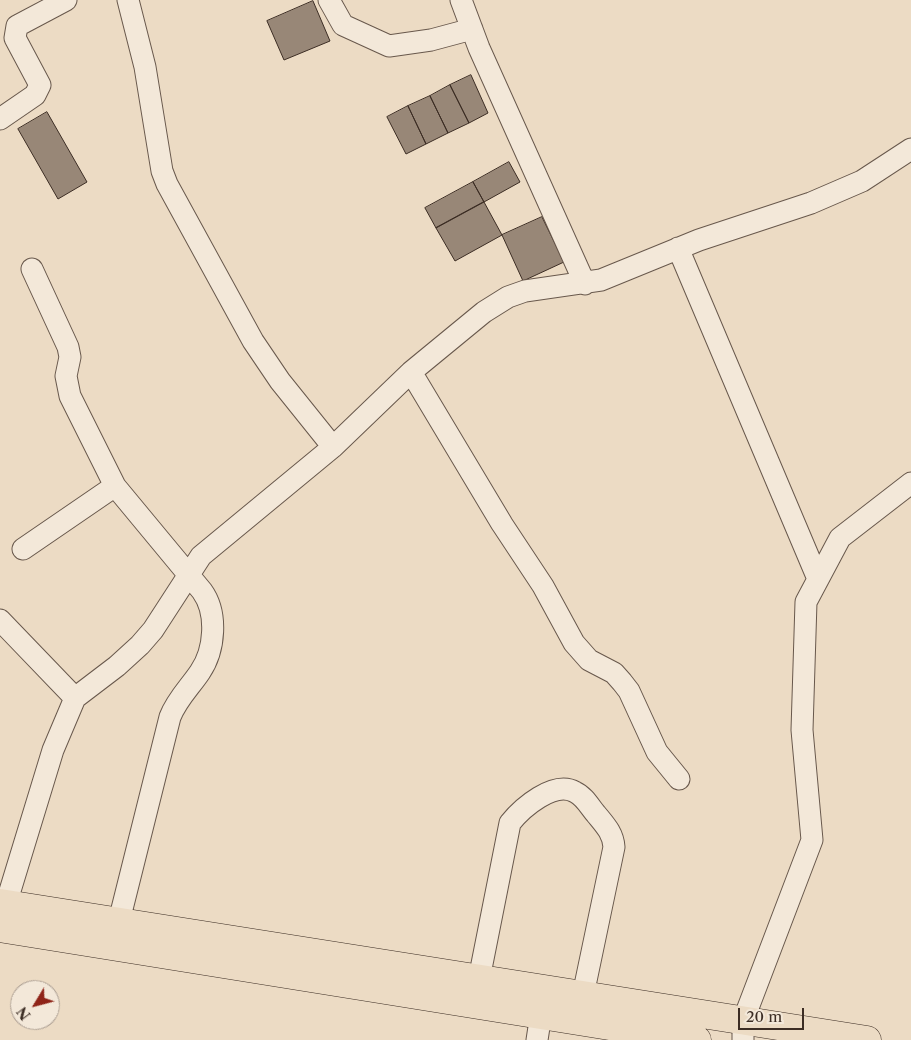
<!DOCTYPE html>
<html>
<head>
<meta charset="utf-8">
<style>
  body { margin:0 }
  #map { position:relative; width:911px; height:1040px; overflow:hidden; background:#ecdbc4; font-family:"Libre Caslon Text",serif }
  canvas { display:block }
  .north { position:absolute; left:10px; top:980px; width:50px; height:50px; box-sizing:border-box; background:#f3e8d9; border:1px solid #aa9d91; border-radius:50%; rotate:233deg; font-size:14px; font-weight:700; line-height:20px; text-align:center; color:#3c2d24 }
  .north::after { content:''; display:block; margin:auto; width:18px; height:22px; background:#8f2418; clip-path:polygon(50% 0,100% 100%,50% 72%,0 100%) }
  .scale { position:absolute; left:738px; top:1008px; width:66px; height:22px; box-sizing:border-box; border:2px solid #3c2d24; border-top:0; padding-left:6px; font-size:15px; line-height:18px; white-space:nowrap; color:#3c2d24; -webkit-text-stroke:4px #f3e8d9; paint-order:stroke }
</style>
</head>
<body>
<div id="map">
<canvas width="911" height="1040"></canvas>
<div class="north">N</div>
<div class="scale">20 m</div>
</div>
<script>
const context = document.querySelector('canvas').getContext('2d');
context.lineJoin = 'round';
function paint(path, color) {
  context.fillStyle = color;
  context.fill(path, 'evenodd');
}
function trace(path, color, width, dash) {
  context.strokeStyle = color;
  context.lineWidth = width;
  context.lineCap = dash ? 'butt' : 'round';
  context.setLineDash(dash || []);
  context.stroke(path);
}
const building = new Path2D(`
  M 313,1 L 330,41 L 284,60 L 267,21 Z
  M 471,75 L 488,113 L 469,123 L 450,85 Z
  M 450,85 L 469,123 L 448,133 L 430,96 Z
  M 430,96 L 448,133 L 426,144 L 408,106 Z
  M 408,106 L 426,144 L 406,154 L 387,117 Z
  M 47,112 L 87,182 L 58,199 L 18,129 Z
  M 509,162 L 520,182 L 484,202 L 473,182 Z
  M 473,182 L 484,202 L 436,228 L 425,208 Z
  M 484,202 L 502,235 L 455,261 L 436,228 Z
  M 542,217 L 564,262 L 523,281 L 502,235 Z`);
paint(building, '#988777');
trace(building, '#3c2d24', 1);
const street = new Path2D(`
  M 128,0 L 145,67 L 162,171 L 167,184 L 253,341 L 280,381 L 333,447
  M 329,0 L 343,25 L 389,46 L 431,40 L 472,29
  M 461,0 L 479,48 L 585,284
  M 0,119 L 35,95 L 40,85 L 15,38 L 17,26 L 66,0
  M 678,248 L 818,579
  M 32,269 L 68,347 L 70,357 L 66,376 L 70,396 L 115,486 L 202,591 C 218,613 215,650 200,672 C 190,687 177,699 170,717 L 119,921
  M 411,372 L 502,524 L 543,586 L 574,643 L 589,660 L 614,673 L 622,682 L 629,691 L 657,752 L 679,779
  M 23,549 L 115,486
  M 0,620 L 75,698
  M 6,904 L 53,750 L 75,698 L 117,666 L 140,645 L 153,630 L 201,556 L 333,447 L 411,372 L 484,312 L 508,297 L 525,291 L 601,280 L 699,240 L 811,203 L 862,181 L 911,149
  M 479,979 L 510,823 C 522,808 554,780 575,792 C 584,796 590,807 596,814 C 605,825 613,833 614,847 L 583,995
  M 537,1040 L 541,1014
  M 743,1040 L 743,1021 L 812,840 L 802,730 L 806,602 L 840,538 L 911,483`);
const highway = new Path2D(`
  M 0,903 L 867,1040
  M 0,928 L 697,1040`);
trace(street, '#68584c', 23);
trace(highway, '#3c2d24', 29);
trace(street, '#f3e8d9', 21);
trace(highway, '#ecdbc4', 28);
</script>
</body>
</html>
